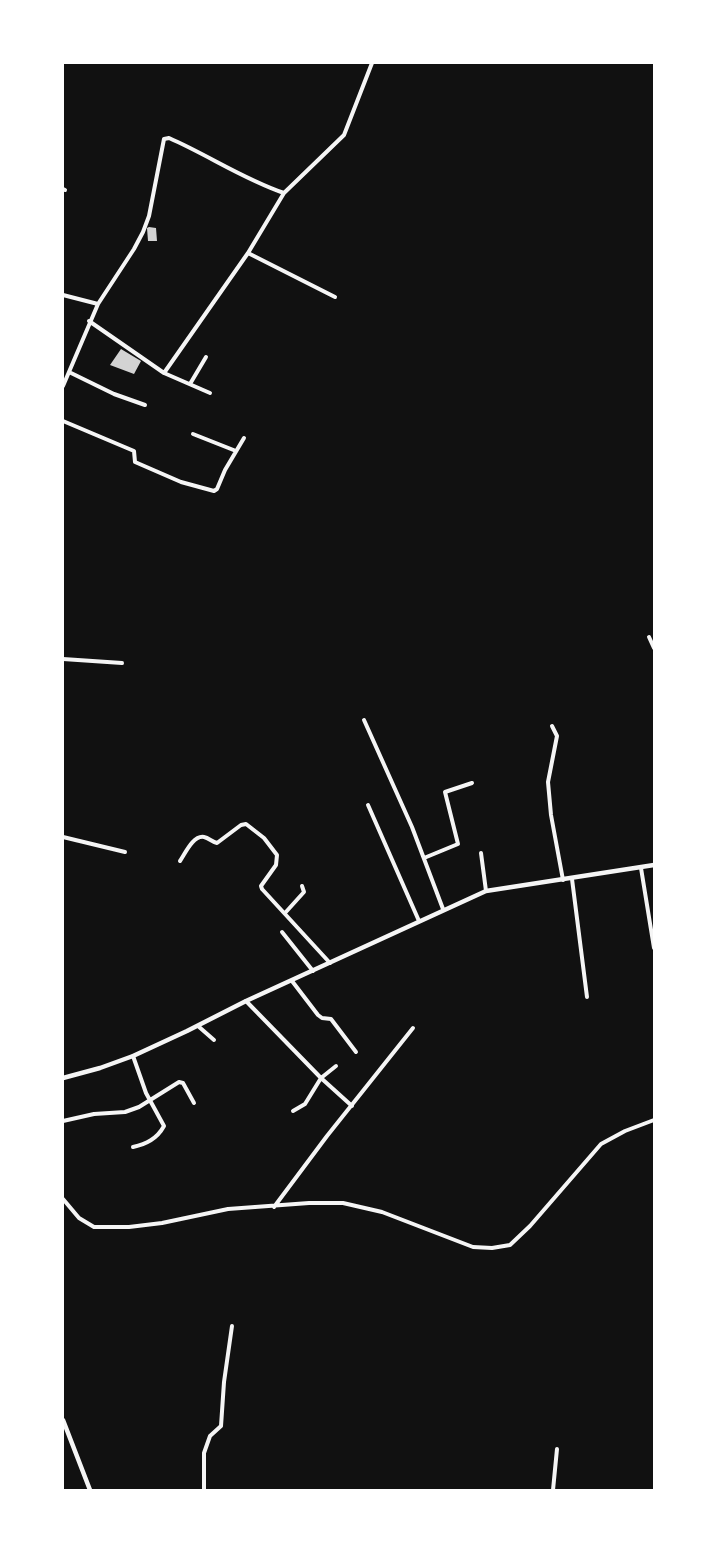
<!DOCTYPE html>
<html>
<head>
<meta charset="utf-8">
<style>
  body { margin:0 }
  #map { position:relative; width:717px; height:1553px; overflow:hidden; background:#111; font-family:"IBM Plex Sans",sans-serif }
  canvas { display:block }
  .frame { position:absolute; inset:0; border:64px solid #fff; pointer-events:none }
</style>
</head>
<body>
<div id="map">
<canvas width="717" height="1553"></canvas>
<div class="frame"></div>
</div>
<script>
const context = document.querySelector('canvas').getContext('2d');
context.lineJoin = 'round';
function paint(path, color) {
  context.fillStyle = color;
  context.fill(path, 'evenodd');
}
function trace(path, color, width, dash) {
  context.strokeStyle = color;
  context.lineWidth = width;
  context.lineCap = dash ? 'butt' : 'round';
  context.setLineDash(dash || []);
  context.stroke(path);
}
paint(new Path2D(`
  M 149,227 L 156,228 L 157,241 L 148,241 L 147,228 Z
  M 121,349 L 141,361 L 134,374 L 110,365 Z`), '#d3d3d3');
trace(new Path2D(`
  M 63,189 L 65,190
  M 284,193 L 248,253 L 335,297
  M 63,295 L 98,304
  M 89,321 L 164,373 L 210,393
  M 69,372 L 114,394 L 145,405
  M 164,373 L 248,253
  M 190,384 L 206,357
  M 63,386 L 98,304 L 134,249 L 143,232 L 149,216 L 164,139 L 169,138 C 208,155 243,179 284,193 L 344,135 L 372,63
  M 63,421 L 134,451 L 135,462 L 181,482 L 214,491 L 217,489 L 225,470 L 244,438
  M 193,434 L 236,451
  M 649,637 L 654,648
  M 63,659 L 122,663
  M 364,720 L 412,827 L 443,909
  M 552,726 L 557,736 L 548,782 L 551,815 L 563,880
  M 368,805 L 419,921
  M 63,837 L 125,852
  M 481,853 L 486,891
  M 424,858 L 458,844 L 445,792 L 472,783
  M 180,861 C 185,854 193,835 204,837 C 209,838 212,842 217,843 L 241,825 L 246,824 L 264,838 L 277,855 L 276,865 L 261,886 L 262,889 L 330,963
  M 641,868 L 654,948
  M 572,879 L 587,997
  M 285,913 L 304,892 L 302,886
  M 282,932 L 313,971
  M 292,981 L 318,1015 L 322,1018 L 331,1019 L 356,1052
  M 246,1001 L 321,1078 L 336,1066
  M 198,1026 L 214,1040
  M 293,1111 L 305,1104 L 321,1078 L 352,1106
  M 63,1121 L 94,1114 L 125,1112 L 139,1107 L 179,1082 L 183,1083 L 194,1103
  M 133,1147 C 146,1144 157,1139 164,1126 L 146,1093 L 133,1056
  M 63,1199 L 79,1218 L 94,1227 L 129,1227 L 162,1223 L 228,1209 L 309,1203 L 343,1203 L 382,1212 L 473,1247 L 492,1248 L 510,1245 L 530,1226 L 601,1144 L 625,1131 L 654,1120
  M 274,1207 L 327,1136 L 413,1028
  M 204,1490 L 204,1453 L 210,1436 L 221,1426 L 224,1382 L 232,1326
  M 553,1490 L 557,1449`), '#f5f5f5', 4);
trace(new Path2D(`
  M 63,1078 L 100,1068 L 133,1056 L 187,1031 L 246,1001 L 486,891 L 654,865
  M 63,1420 L 90,1490`), '#f5f5f5', 4.5);
</script>
</body>
</html>
